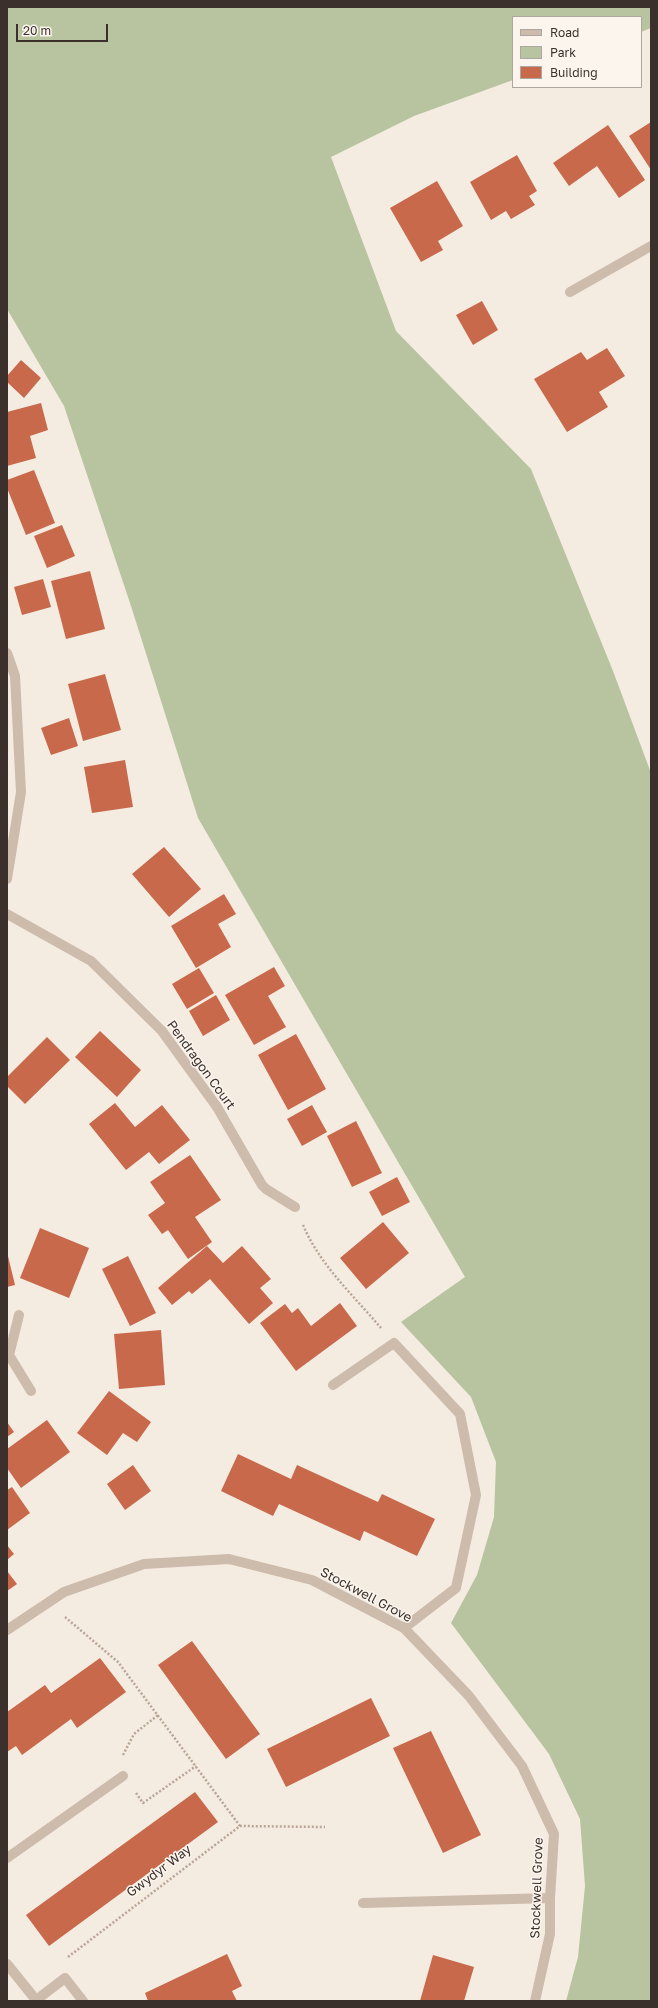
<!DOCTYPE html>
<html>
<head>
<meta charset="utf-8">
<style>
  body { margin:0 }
  #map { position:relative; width:658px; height:2008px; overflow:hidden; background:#f4ebe1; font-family:"Golos Text",sans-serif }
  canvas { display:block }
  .frame { position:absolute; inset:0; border:8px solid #3b302b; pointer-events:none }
  .legend { position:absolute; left:512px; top:16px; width:130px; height:72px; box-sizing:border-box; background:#fbf5ee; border:1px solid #aea6a0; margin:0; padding:5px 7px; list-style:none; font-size:12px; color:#3b302b }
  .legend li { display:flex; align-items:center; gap:8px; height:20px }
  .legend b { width:20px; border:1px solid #aea6a0 }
  .scale { position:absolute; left:16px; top:24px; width:92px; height:18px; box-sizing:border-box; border:2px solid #3b302b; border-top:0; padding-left:5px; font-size:12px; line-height:14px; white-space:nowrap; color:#3b302b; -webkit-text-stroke:3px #fbf5ee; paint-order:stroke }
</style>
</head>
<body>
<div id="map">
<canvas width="658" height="2008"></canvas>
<div class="frame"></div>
<ul class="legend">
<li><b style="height:5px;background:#cdbbac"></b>Road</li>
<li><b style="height:11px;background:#b8c4a0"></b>Park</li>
<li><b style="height:11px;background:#c8694b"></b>Building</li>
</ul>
<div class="scale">20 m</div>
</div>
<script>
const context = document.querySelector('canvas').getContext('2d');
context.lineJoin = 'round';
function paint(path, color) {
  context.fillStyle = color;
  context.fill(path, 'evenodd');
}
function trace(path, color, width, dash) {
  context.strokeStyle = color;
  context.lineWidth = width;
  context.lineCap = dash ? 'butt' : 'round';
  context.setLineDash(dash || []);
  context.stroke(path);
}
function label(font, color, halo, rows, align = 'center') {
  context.font = font + ' "Golos Text",sans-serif';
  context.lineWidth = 3;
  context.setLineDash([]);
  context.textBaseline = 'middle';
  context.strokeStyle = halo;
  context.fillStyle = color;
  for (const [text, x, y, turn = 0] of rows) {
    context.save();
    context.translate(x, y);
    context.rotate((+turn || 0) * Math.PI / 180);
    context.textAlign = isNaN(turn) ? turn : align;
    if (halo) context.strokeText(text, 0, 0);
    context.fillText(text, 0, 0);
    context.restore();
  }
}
paint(new Path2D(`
  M 7,7 L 651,7 L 651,28 L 641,32 L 641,17 L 513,17 L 513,80 L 414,116 L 331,157 L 396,331 L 531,469 L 613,671 L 651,773 L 651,2001 L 566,2001 L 578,1957 L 585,1886 L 580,1819 L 549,1754 L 451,1623 L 477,1575 L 494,1517 L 496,1462 L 471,1397 L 401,1322 L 465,1277 L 198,818 L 131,606 L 64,406 L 7,309 Z`), '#b8c4a0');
paint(new Path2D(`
  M 651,122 L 651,170 L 629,136 Z
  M 608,125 L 645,180 L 619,198 L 597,166 L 569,186 L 553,163 Z
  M 517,155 L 537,191 L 529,196 L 535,205 L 511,219 L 506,211 L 491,220 L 470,182 Z
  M 437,181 L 463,226 L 438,241 L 443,250 L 421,262 L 390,208 Z
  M 482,301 L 498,330 L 473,345 L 456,315 Z
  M 607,348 L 625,376 L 599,392 L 608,407 L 567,432 L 534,379 L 581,352 L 587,360 Z
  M 21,360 L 41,378 L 24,398 L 7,382 L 7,376 Z
  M 41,403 L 48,430 L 30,436 L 36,458 L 7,466 L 7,412 Z
  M 34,470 L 55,523 L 26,535 L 7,488 L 7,480 Z
  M 62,525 L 75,556 L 47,568 L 34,536 Z
  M 90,571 L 105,629 L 66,639 L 51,581 Z
  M 43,579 L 51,607 L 22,615 L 14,587 Z
  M 105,674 L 121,730 L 83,741 L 68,684 Z
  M 69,718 L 78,746 L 51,755 L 41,728 Z
  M 125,760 L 133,807 L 92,813 L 84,767 Z
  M 164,847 L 201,889 L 169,917 L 132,874 Z
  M 224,894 L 236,914 L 218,924 L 231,947 L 196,968 L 171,926 Z
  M 274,967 L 285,986 L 268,996 L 286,1027 L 254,1045 L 225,995 Z
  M 199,968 L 214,993 L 187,1009 L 172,984 Z
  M 216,995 L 230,1020 L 203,1036 L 189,1011 Z
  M 100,1031 L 141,1070 L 117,1097 L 75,1057 Z
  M 296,1034 L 326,1089 L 288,1110 L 258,1055 Z
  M 47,1037 L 70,1060 L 25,1104 L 7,1086 L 7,1077 Z
  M 115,1103 L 135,1127 L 162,1105 L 190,1140 L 159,1164 L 149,1152 L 126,1170 L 89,1124 Z
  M 312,1105 L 327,1132 L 302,1146 L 287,1119 Z
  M 356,1121 L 382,1173 L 352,1187 L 327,1136 Z
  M 190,1155 L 221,1200 L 195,1217 L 212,1242 L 188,1259 L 168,1230 L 162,1234 L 148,1215 L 165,1203 L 150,1182 Z
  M 397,1177 L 410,1202 L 382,1216 L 369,1192 Z
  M 383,1222 L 409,1253 L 366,1289 L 340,1258 Z
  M 40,1228 L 89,1248 L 69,1298 L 20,1278 Z
  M 207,1246 L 223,1263 L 242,1246 L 271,1279 L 260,1288 L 273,1303 L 249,1324 L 210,1279 L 192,1294 L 189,1291 L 172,1305 L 158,1288 Z
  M 7,1252 L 15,1285 L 7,1287 Z
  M 128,1256 L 156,1313 L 130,1326 L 102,1269 Z
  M 340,1303 L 357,1326 L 296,1371 L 260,1323 L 285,1304 L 292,1313 L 298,1308 L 311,1326 Z
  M 161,1330 L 165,1385 L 119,1389 L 114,1334 Z
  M 109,1391 L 151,1422 L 137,1442 L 123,1433 L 107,1455 L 77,1433 Z
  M 47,1420 L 70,1452 L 21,1488 L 7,1468 L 7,1449 Z
  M 7,1422 L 14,1432 L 7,1437 Z
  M 238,1454 L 291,1479 L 297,1465 L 378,1502 L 382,1494 L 435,1519 L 417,1556 L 364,1531 L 360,1541 L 279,1504 L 273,1516 L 221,1491 Z
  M 133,1465 L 151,1491 L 125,1510 L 107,1484 Z
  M 12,1487 L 30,1513 L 7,1530 L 7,1490 Z
  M 7,1545 L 14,1554 L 7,1560 Z
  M 7,1571 L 17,1584 L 7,1591 Z
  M 192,1641 L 260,1734 L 226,1759 L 158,1665 Z
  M 100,1658 L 126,1692 L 77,1728 L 71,1719 L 22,1755 L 16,1746 L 7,1752 L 7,1712 L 45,1685 L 51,1693 Z
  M 371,1698 L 390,1736 L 286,1787 L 267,1749 Z
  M 431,1731 L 481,1835 L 443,1853 L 393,1748 Z
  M 195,1792 L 218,1822 L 49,1946 L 26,1915 Z
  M 227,1954 L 242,1986 L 232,1991 L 237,2001 L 148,2001 L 145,1993 Z
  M 433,1955 L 474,1967 L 464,2001 L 420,2001 Z`), '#c8694b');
trace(new Path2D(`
  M 303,1225 C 320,1265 353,1295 381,1328
  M 65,1617 L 118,1662 L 240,1826
  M 123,1755 L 134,1734 L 158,1715
  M 136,1793 L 143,1803 L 196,1766
  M 68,1957 L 240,1826 L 325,1827`), '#b9a596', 2.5, [2, 2]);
trace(new Path2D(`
  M 333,1385 L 394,1343 L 460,1414 L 476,1495 L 456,1588 L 404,1628`), '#cdbbac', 10);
trace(new Path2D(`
  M 570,292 L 651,246
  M 7,653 L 15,676 L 21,792 L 7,879
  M 7,914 L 91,961 L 162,1031 L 217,1107 L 262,1185 L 266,1189 L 295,1207
  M 19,1315 L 9,1355 L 31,1391
  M 7,1630 L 64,1592 L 144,1564 L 229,1559 L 312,1580 L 404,1628 L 469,1696 L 522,1766 L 554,1834 L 550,1898 L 550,1934 L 535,2001
  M 7,1858 L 123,1776
  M 363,1903 L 550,1898
  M 7,1964 L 36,2000
  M 35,2001 L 65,1978 L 83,2001`), '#cdbbac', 10);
label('13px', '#3b302b', '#fbf5ee', [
  ["Pendragon Court",201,1065,54],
  ["Stockwell Grove",366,1595,28],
  ["Gwydyr Way",159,1871,-37],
  ["Stockwell Grove",537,1888,-88]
]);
</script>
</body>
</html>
